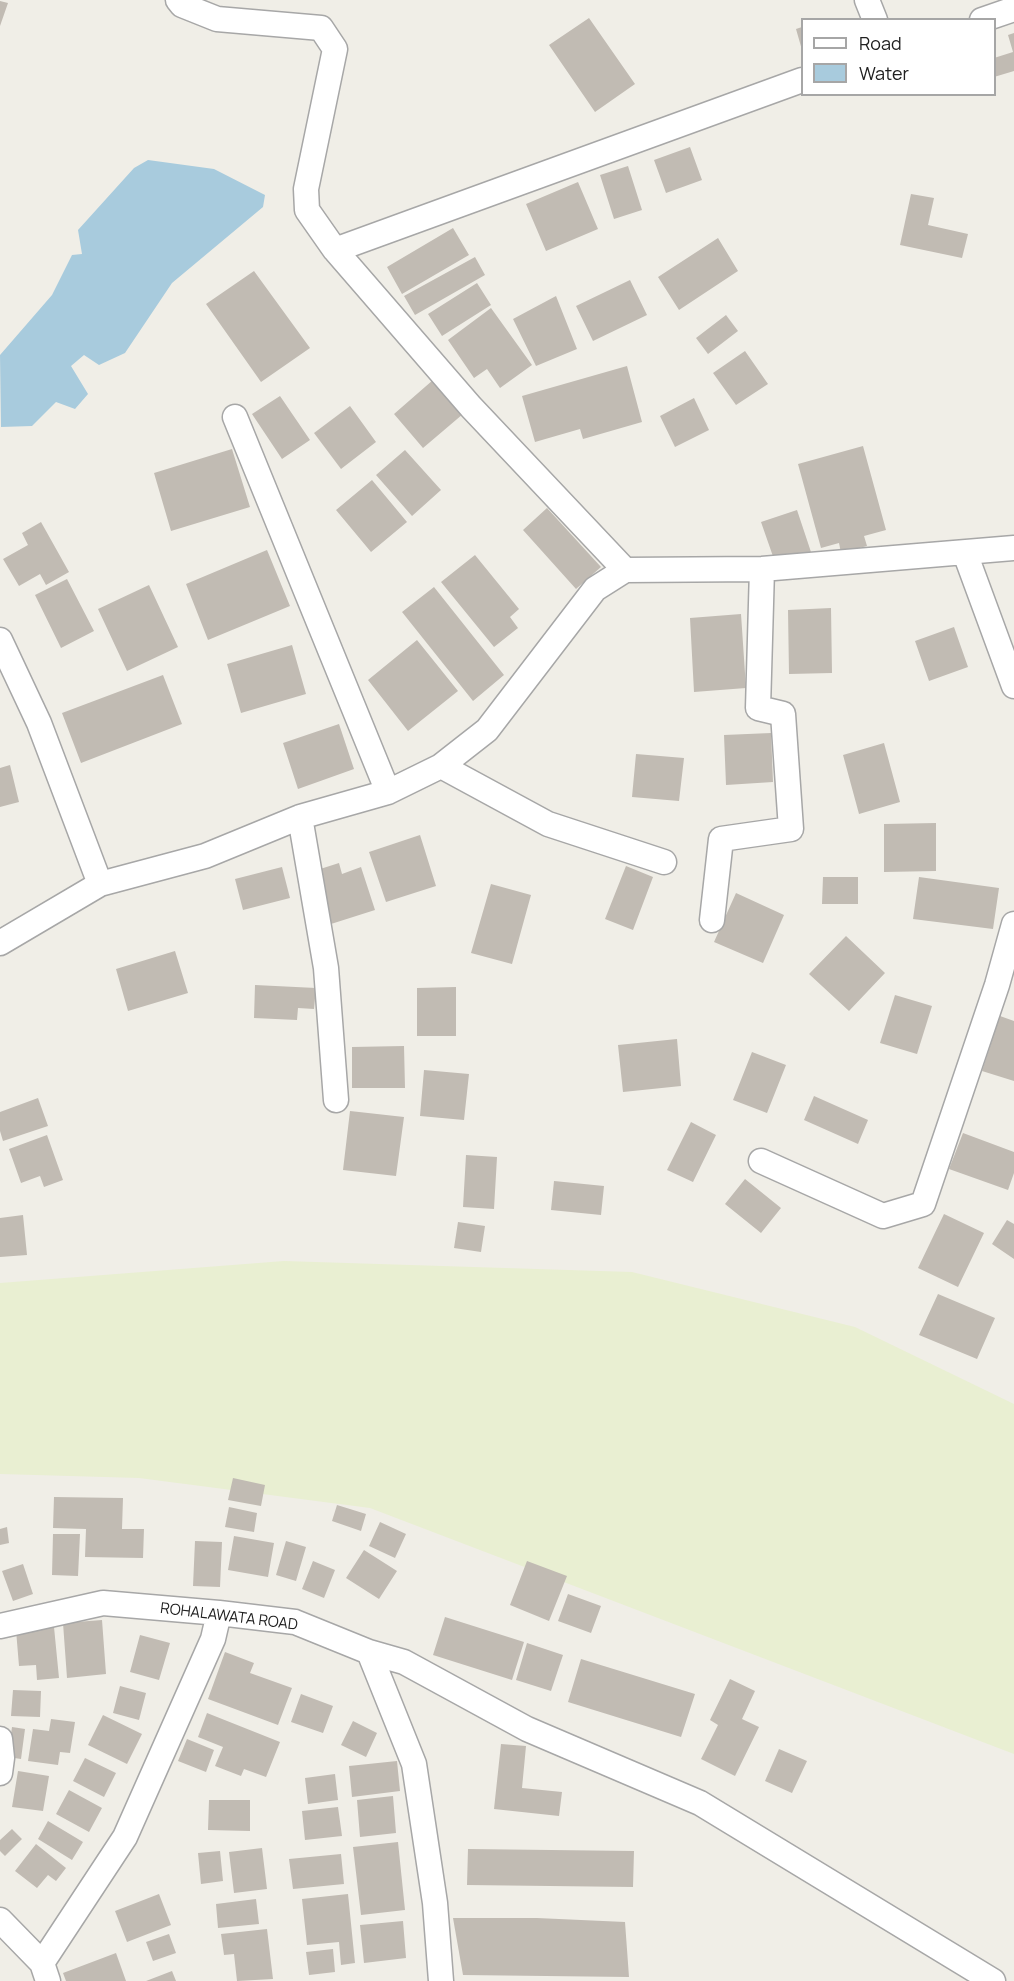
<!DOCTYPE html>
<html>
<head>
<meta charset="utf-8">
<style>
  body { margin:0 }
  #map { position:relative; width:1014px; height:1981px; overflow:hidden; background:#f0eee7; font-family:Manrope,sans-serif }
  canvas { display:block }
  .legend { position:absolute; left:801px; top:18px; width:195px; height:78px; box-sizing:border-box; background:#fff; border:2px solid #a6a6a6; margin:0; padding:8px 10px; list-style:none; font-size:18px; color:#202020 }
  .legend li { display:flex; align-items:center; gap:12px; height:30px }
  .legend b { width:30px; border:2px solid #a6a6a6 }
</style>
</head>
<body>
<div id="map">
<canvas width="1014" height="1981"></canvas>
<ul class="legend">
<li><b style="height:8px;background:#fff"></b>Road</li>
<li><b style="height:16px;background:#a8cbdd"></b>Water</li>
</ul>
</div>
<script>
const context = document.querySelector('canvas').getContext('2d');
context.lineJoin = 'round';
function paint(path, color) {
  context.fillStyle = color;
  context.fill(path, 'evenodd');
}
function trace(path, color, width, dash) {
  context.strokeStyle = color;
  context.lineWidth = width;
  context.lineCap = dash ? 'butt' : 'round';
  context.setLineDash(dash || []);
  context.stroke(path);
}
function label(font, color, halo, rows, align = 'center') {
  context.font = font + ' Manrope,sans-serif';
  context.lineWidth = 4.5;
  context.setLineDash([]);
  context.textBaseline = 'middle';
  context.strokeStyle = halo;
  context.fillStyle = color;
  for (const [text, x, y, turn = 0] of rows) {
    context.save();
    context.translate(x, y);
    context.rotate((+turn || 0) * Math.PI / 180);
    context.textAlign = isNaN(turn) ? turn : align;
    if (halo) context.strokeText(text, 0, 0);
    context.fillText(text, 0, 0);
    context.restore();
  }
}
paint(new Path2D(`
  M 284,1261 L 632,1272 L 855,1327 L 1014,1404 L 1014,1754 L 370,1508 L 139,1478 L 0,1474 L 0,1283 Z`), '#e9efd2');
paint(new Path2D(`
  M 148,160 L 214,169 L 265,195 L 263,207 L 172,283 L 125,353 L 99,365 L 84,355 L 71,366 L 88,394 L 75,409 L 56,402 L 32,426 L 1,427 L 0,355 L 52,295 L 72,255 L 82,254 L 78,230 L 134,168 Z`), '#a8cbdd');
paint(new Path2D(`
  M 0,1 L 8,3 L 0,26 Z
  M 589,18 L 635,84 L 595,112 L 549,45 Z
  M 802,27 L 802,50 L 796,29 Z
  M 1014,33 L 1014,71 L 994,77 L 994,58 L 1013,52 L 1008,35 Z
  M 690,147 L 702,180 L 666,193 L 654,160 Z
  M 628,166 L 642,210 L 614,219 L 600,175 Z
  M 578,182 L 598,229 L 546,251 L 526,204 Z
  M 911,194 L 934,198 L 928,225 L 968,234 L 962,258 L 900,245 Z
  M 453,228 L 469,255 L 402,294 L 387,267 Z
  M 718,238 L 738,271 L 679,310 L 658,277 Z
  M 475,257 L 485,275 L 415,315 L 404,296 Z
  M 254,271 L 310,348 L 261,382 L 206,304 Z
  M 630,280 L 647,315 L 593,341 L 576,306 Z
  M 477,283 L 491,305 L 442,336 L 428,314 Z
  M 556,296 L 577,349 L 536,366 L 513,319 Z
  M 491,308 L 532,365 L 500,388 L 487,369 L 474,378 L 448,340 Z
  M 726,315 L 738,331 L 708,354 L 696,338 Z
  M 745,351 L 768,384 L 736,405 L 713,373 Z
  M 627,366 L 642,422 L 583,439 L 580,429 L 535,442 L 522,396 Z
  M 433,380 L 463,414 L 423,448 L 394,414 Z
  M 280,396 L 310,440 L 282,459 L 252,414 Z
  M 694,398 L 709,430 L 675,447 L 660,416 Z
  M 350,406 L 376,442 L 341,469 L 314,433 Z
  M 863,446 L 886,530 L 864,536 L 867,546 L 841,553 L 839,543 L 821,548 L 798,464 Z
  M 232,449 L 250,507 L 171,531 L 154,473 Z
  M 405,450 L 441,490 L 412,516 L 376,475 Z
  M 372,480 L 407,522 L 371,552 L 336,510 Z
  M 547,508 L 601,567 L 576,589 L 523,530 Z
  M 797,510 L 811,552 L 776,565 L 761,522 Z
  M 41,522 L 69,572 L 46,585 L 40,574 L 19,586 L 3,559 L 28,545 L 22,533 Z
  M 267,550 L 290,606 L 208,640 L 186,584 Z
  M 475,555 L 519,609 L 510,617 L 518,628 L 494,647 L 441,582 Z
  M 67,579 L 94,631 L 61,648 L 35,595 Z
  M 149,585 L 178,647 L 127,671 L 98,609 Z
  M 434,587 L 504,675 L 473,701 L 402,612 Z
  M 831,608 L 832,673 L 789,674 L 788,610 Z
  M 741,614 L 746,688 L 694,692 L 690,618 Z
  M 954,627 L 968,667 L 929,681 L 915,641 Z
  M 417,640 L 458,691 L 408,731 L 368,680 Z
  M 292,645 L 306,694 L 241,713 L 227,664 Z
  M 163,675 L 182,724 L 81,763 L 62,713 Z
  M 339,724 L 354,769 L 298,789 L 283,743 Z
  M 771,733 L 773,782 L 726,785 L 724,735 Z
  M 884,743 L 900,802 L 859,814 L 843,755 Z
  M 636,754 L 684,758 L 679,801 L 632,797 Z
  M 10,765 L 19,802 L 0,807 L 0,768 Z
  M 936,823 L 936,871 L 884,872 L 884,824 Z
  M 420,835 L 436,886 L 386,902 L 369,852 Z
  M 339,863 L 342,874 L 361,867 L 375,910 L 331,924 L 314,871 Z
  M 626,866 L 653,877 L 633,930 L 605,919 Z
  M 282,867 L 290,898 L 243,910 L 235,879 Z
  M 823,877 L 858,877 L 858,904 L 822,904 Z
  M 919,877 L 999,888 L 993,929 L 913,919 Z
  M 491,884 L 531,895 L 512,964 L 471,953 Z
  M 736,893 L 784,915 L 763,963 L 714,942 Z
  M 846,936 L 885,973 L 849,1011 L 809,974 Z
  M 175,951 L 188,993 L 128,1011 L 116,969 Z
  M 255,985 L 316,988 L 314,1009 L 298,1008 L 297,1020 L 254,1018 Z
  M 456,987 L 456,1036 L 417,1036 L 417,988 Z
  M 895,995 L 932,1006 L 917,1054 L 880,1043 Z
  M 1000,1016 L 1014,1021 L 1014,1081 L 982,1071 Z
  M 677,1039 L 681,1086 L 623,1092 L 618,1045 Z
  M 404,1046 L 405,1088 L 352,1088 L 352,1047 Z
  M 752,1052 L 786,1065 L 767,1113 L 733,1100 Z
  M 424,1070 L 469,1074 L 464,1120 L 420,1116 Z
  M 814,1096 L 868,1120 L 858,1144 L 804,1120 Z
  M 38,1098 L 48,1126 L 3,1141 L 0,1131 L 0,1112 Z
  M 350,1111 L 404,1117 L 396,1176 L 343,1170 Z
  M 691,1122 L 716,1135 L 693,1182 L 667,1170 Z
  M 963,1133 L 1014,1152 L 1014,1173 L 1008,1190 L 949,1169 Z
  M 47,1135 L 63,1180 L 44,1187 L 40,1176 L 21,1183 L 9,1149 Z
  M 466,1155 L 497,1157 L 494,1209 L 463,1207 Z
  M 745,1179 L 781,1208 L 761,1233 L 725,1204 Z
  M 554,1181 L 604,1186 L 601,1215 L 551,1210 Z
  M 944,1214 L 984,1233 L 958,1287 L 918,1268 Z
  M 23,1215 L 27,1255 L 0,1257 L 0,1218 Z
  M 1007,1220 L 1014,1224 L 1014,1259 L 992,1244 Z
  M 458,1222 L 485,1226 L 481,1252 L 454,1248 Z
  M 938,1294 L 995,1318 L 977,1359 L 919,1335 Z
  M 233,1478 L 265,1485 L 261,1506 L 228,1500 Z
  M 54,1497 L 123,1498 L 122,1529 L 144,1529 L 143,1558 L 85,1557 L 86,1529 L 53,1528 Z
  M 337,1505 L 366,1514 L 361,1531 L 332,1521 Z
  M 229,1507 L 257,1513 L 254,1532 L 225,1527 Z
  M 380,1522 L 406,1534 L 395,1558 L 369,1546 Z
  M 7,1527 L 9,1543 L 0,1545 L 0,1529 Z
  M 53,1534 L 80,1534 L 78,1576 L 52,1575 Z
  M 234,1536 L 274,1543 L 268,1577 L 228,1570 Z
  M 195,1541 L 222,1542 L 220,1587 L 193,1586 Z
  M 286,1541 L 306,1547 L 296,1581 L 276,1575 Z
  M 364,1550 L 397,1571 L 379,1599 L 346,1578 Z
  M 313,1561 L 335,1570 L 324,1598 L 302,1589 Z
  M 527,1561 L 567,1576 L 549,1621 L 510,1605 Z
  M 23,1564 L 33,1594 L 13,1601 L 2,1571 Z
  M 568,1594 L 601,1606 L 591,1633 L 558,1621 Z
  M 445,1617 L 524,1642 L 512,1680 L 433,1655 Z
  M 102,1620 L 106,1674 L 67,1678 L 63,1623 Z
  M 54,1627 L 59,1678 L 37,1680 L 36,1665 L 19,1666 L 16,1630 Z
  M 140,1635 L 170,1643 L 159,1680 L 130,1672 Z
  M 527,1643 L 563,1655 L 551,1691 L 516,1680 Z
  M 225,1652 L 254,1663 L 250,1673 L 292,1688 L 278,1725 L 208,1699 Z
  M 581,1659 L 695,1694 L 681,1737 L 568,1702 Z
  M 730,1679 L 755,1691 L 742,1719 L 759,1727 L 735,1776 L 701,1759 L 718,1725 L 710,1720 Z
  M 120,1686 L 146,1693 L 139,1720 L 113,1713 Z
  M 13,1690 L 41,1691 L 40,1717 L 11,1716 Z
  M 301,1694 L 333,1706 L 323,1733 L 291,1722 Z
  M 207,1713 L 280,1742 L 266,1777 L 244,1769 L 241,1776 L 215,1766 L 223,1747 L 198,1737 Z
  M 103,1715 L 142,1734 L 127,1764 L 88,1745 Z
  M 51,1719 L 75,1722 L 70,1753 L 60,1752 L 58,1765 L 28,1761 L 33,1729 L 49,1731 Z
  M 353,1721 L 377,1733 L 366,1757 L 341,1745 Z
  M 12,1727 L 25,1729 L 21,1759 L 8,1757 Z
  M 187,1739 L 214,1750 L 206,1772 L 178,1761 Z
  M 501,1744 L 526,1746 L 522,1788 L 562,1792 L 559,1816 L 494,1809 Z
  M 779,1749 L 807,1761 L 792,1793 L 765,1781 Z
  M 85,1758 L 116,1773 L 104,1797 L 73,1781 Z
  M 397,1761 L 400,1791 L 352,1797 L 349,1766 Z
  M 18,1771 L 49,1776 L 43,1811 L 12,1807 Z
  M 335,1774 L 338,1800 L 308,1804 L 305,1778 Z
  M 69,1790 L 102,1808 L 89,1832 L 56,1814 Z
  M 393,1796 L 396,1833 L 360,1837 L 357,1800 Z
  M 209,1800 L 250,1800 L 250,1831 L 208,1830 Z
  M 338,1807 L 342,1836 L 305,1840 L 302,1811 Z
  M 48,1821 L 83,1842 L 72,1860 L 38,1839 Z
  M 12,1829 L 22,1839 L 5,1856 L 0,1851 L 0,1840 Z
  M 398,1842 L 405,1910 L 361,1915 L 353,1847 Z
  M 36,1844 L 66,1868 L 56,1881 L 48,1875 L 37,1888 L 15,1871 Z
  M 262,1848 L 267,1889 L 234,1893 L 229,1852 Z
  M 468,1849 L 634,1851 L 633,1887 L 467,1885 Z
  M 220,1851 L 223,1881 L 201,1884 L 198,1853 Z
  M 341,1854 L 344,1884 L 293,1889 L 289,1859 Z
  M 159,1894 L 171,1925 L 127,1942 L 115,1911 Z
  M 348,1894 L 355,1963 L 341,1965 L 339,1942 L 307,1945 L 302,1899 Z
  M 256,1899 L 259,1924 L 218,1928 L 216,1904 Z
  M 453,1918 L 537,1918 L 625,1922 L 629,1977 L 463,1975 Z
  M 403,1921 L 406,1958 L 364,1963 L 360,1925 Z
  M 267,1929 L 273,1979 L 237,1981 L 234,1954 L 224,1955 L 221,1934 Z
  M 169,1934 L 176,1953 L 153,1961 L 146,1942 Z
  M 333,1949 L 335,1972 L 309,1975 L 306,1952 Z
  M 116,1953 L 126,1981 L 66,1981 L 63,1973 Z
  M 172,1971 L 176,1981 L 146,1981 Z`), '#c1bbb3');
const minor = new Path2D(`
  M 178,0 L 182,5 L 217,19 L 321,28 L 335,49 L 306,189 L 307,210 L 335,250 L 471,407 L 625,570
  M 867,0 L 875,20
  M 982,20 L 1014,9
  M 335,250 L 802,80
  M 235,417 L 388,792
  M 965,553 L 1014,686
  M 0,640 L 39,723 L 100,884
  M 441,766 L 548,824 L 664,862
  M 300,817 L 326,968 L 336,1100
  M 712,920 L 721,839 L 791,829 L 783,714 L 758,708 L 762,569
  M 0,943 L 100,884 L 205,856 L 300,817 L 388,792 L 441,766 L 487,730 L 595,589 L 625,570 L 762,569 L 1014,548
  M 761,1161 L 883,1216 L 923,1204 L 997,985 L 1014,924
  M 0,1626 L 103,1603 L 219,1613 L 295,1622 L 369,1652 L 414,1764 L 435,1903 L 441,1981
  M 369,1652 L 404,1662 L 527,1729 L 700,1803 L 993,1981
  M 0,1739 L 2,1758 L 0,1773
  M 0,1920 L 42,1963 L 48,1981
  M 42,1963 L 125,1837 L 213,1639 L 219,1613`);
trace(minor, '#a7a7a7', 27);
trace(minor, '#fff', 24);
label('15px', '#202020', '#fff', [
  ["ROHALAWATA ROAD",229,1617,7]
]);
</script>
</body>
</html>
